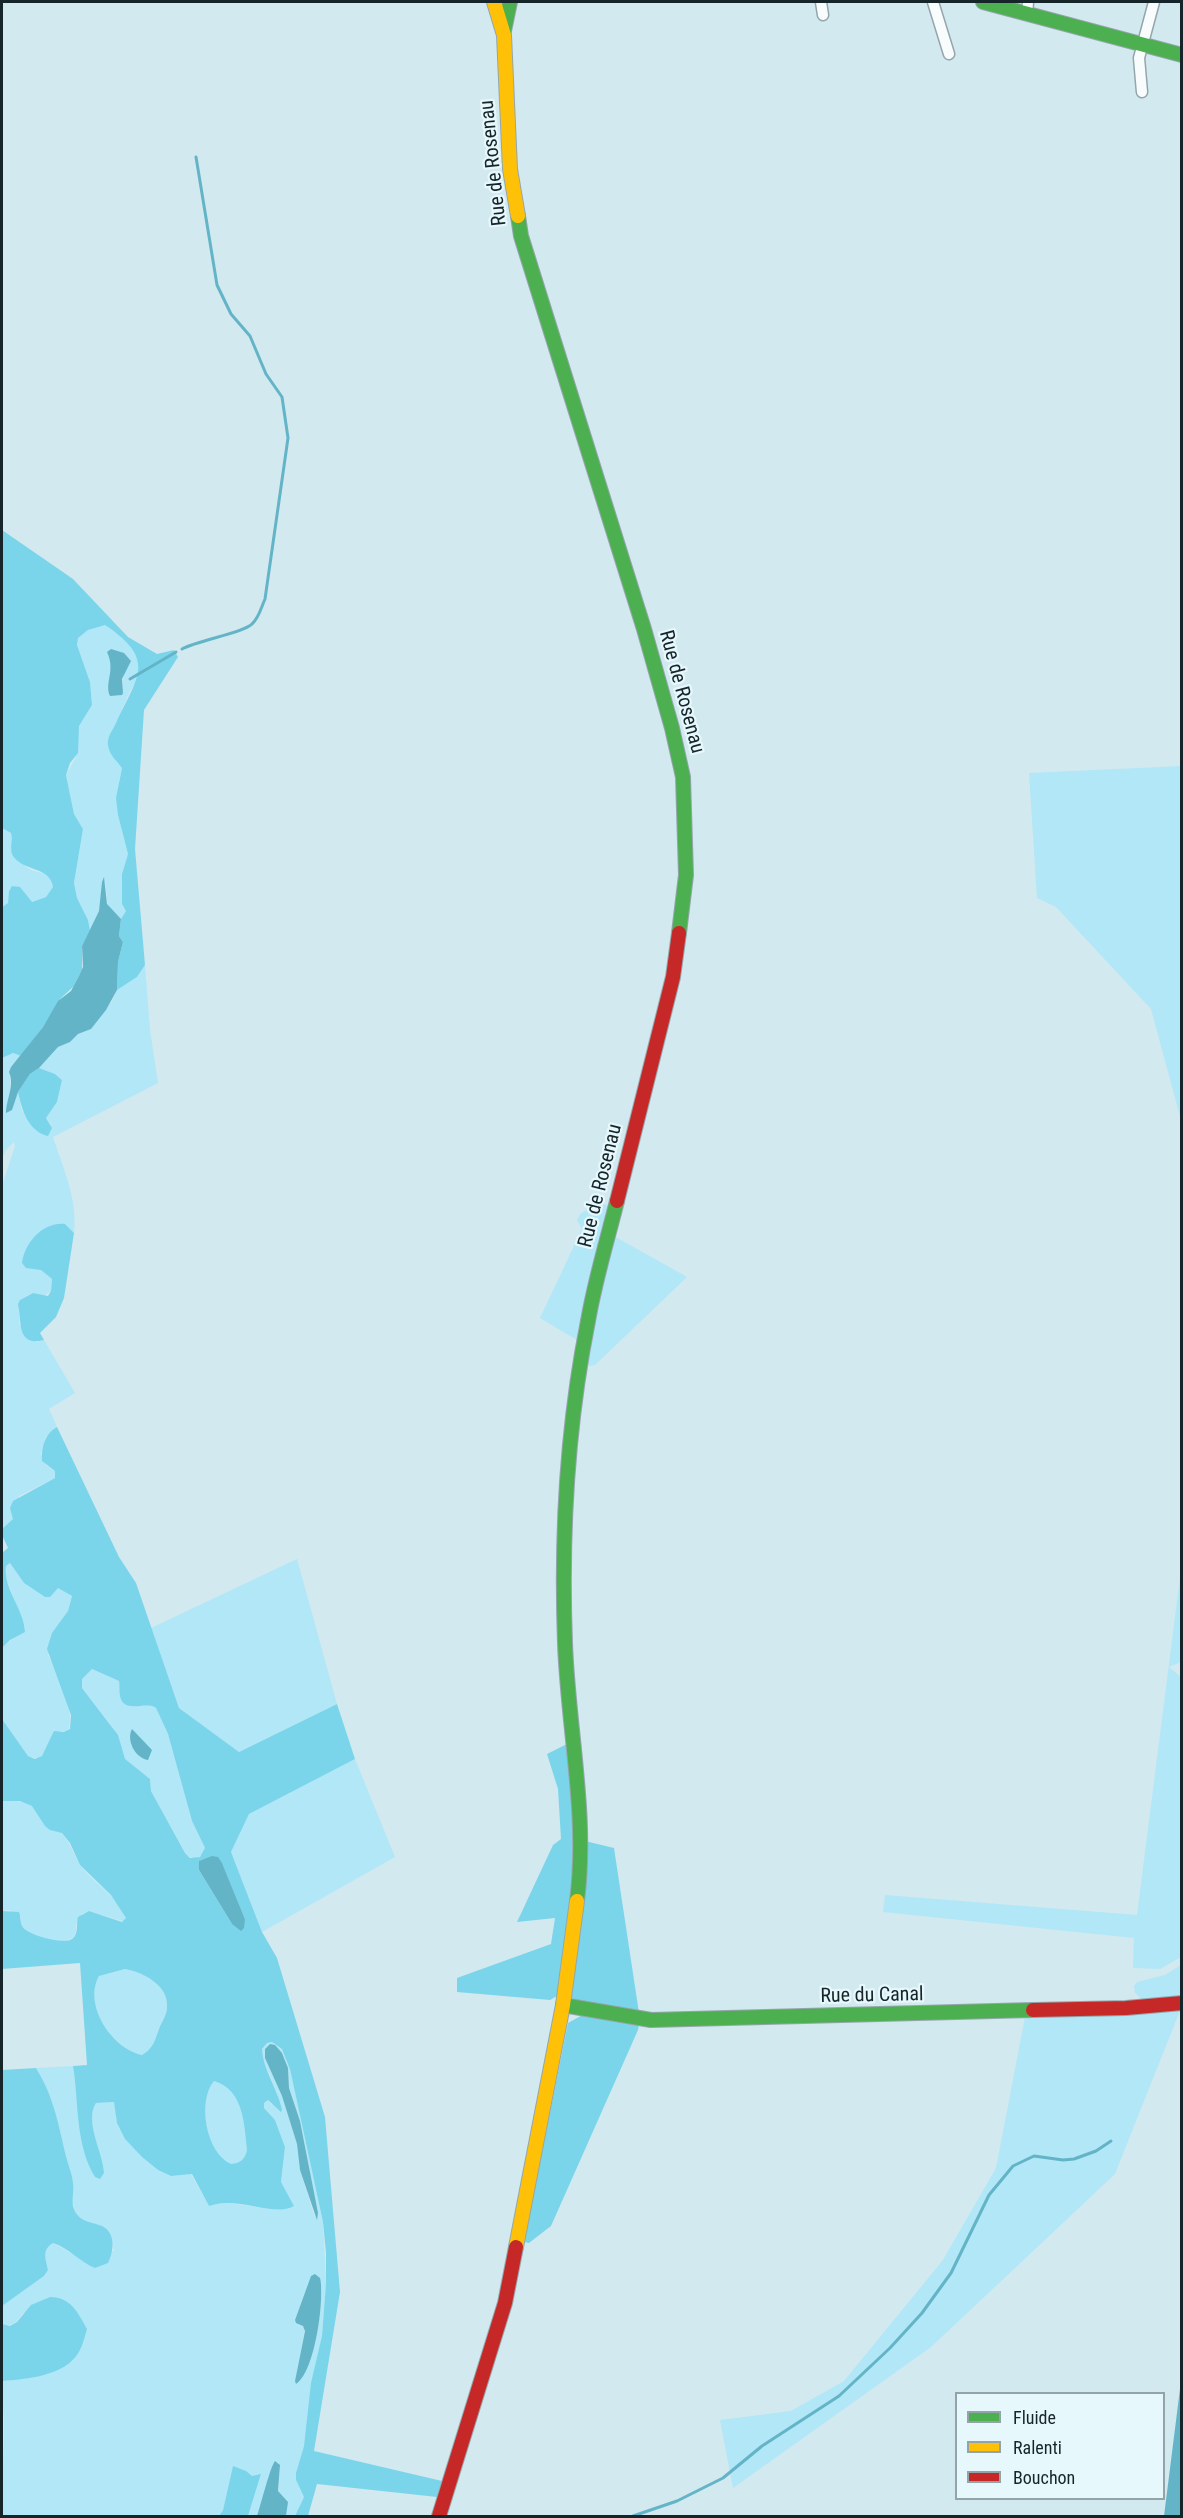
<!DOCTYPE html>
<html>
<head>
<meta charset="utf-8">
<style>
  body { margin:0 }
  #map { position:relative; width:1183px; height:2518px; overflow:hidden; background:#d2e9ef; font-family:"Roboto Condensed",sans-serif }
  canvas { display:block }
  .frame { position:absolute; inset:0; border:3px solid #15252a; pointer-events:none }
  .legend { position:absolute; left:955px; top:2392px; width:210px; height:108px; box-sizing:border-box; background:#e7f8fc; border:2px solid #93a4a8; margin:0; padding:8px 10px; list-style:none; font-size:18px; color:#15252a }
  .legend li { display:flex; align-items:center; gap:12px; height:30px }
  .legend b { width:30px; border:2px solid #93a4a8 }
</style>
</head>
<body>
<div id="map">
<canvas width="1183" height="2518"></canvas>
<div class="frame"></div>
<ul class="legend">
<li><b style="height:8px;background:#4caf50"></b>Fluide</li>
<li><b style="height:8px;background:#ffc107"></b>Ralenti</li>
<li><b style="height:8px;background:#c62828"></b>Bouchon</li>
</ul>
</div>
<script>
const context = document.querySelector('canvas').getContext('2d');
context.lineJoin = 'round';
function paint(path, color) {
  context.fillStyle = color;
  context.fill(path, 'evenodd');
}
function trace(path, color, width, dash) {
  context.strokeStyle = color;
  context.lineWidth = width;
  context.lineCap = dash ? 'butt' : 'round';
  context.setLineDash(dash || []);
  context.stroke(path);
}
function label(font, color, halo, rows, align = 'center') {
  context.font = font + ' "Roboto Condensed",sans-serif';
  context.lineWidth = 4.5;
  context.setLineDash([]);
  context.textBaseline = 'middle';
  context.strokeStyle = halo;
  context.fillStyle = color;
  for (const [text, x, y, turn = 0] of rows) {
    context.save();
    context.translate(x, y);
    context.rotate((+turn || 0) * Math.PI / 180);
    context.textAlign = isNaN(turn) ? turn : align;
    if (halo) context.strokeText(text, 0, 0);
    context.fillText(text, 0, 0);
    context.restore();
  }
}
paint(new Path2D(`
  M 99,625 L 105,625 L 127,641 L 138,659 L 139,679 L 130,691 L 108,742 L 111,753 L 122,768 L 119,781 L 118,815 L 128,854 L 122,874 L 122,904 L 126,911 L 121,919 L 108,907 L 105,879 L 99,911 L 90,931 L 88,920 L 77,898 L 74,883 L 83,829 L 74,814 L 66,775 L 76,757 L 79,726 L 92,705 L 90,682 L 77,645 L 78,638 L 88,630 ZM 111,660 L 130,663 C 119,677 126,685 119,696 L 108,690 L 111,675 Z
  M 1181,766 L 1182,766 L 1181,1120 L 1151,1009 L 1056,907 L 1037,898 L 1029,773 Z
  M 2,828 L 11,833 L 11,849 C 16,855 21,864 28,868 C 39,875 51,870 53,887 L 46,897 L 31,902 L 10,888 L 8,903 L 2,907 Z
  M 145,965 L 150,1030 L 158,1083 L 53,1137 C 63,1168 78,1200 74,1233 L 65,1224 C 38,1231 38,1231 24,1256 L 52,1279 L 51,1291 L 44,1296 L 32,1293 L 20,1300 L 19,1324 L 37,1342 L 44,1340 L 75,1393 L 49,1409 L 57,1427 L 46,1437 L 41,1454 L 46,1465 L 55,1471 L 55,1478 L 19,1496 L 13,1519 L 2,1529 L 2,1186 L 15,1146 L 14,1142 L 6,1150 L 2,1158 L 2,1058 L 12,1053 L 21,1056 L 11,1067 L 10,1092 L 7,1105 L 18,1092 L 22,1111 L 51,1125 L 46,1118 L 57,1102 L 62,1080 L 55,1074 L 39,1068 L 58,1047 L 70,1042 L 78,1034 L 91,1029 L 112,1001 L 117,990 L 137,977 Z
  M 600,1202 L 609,1207 L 577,1340 L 540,1318 L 582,1229 L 577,1220 L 580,1214 Z
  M 612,1235 L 687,1277 L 595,1365 L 590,1366 L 586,1363 Z
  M 297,1559 L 337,1704 L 239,1752 L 179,1708 L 151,1628 Z
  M 10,1563 L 24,1583 L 45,1597 L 58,1588 L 72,1596 L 68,1611 L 48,1655 C 58,1677 76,1707 68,1732 L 61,1731 L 39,1759 L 28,1756 L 2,1719 L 2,1648 L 25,1628 L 6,1578 L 6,1566 Z
  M 1181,1570 L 1181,1662 L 1169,1667 L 1182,1678 L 1181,1957 L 1160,1969 L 1133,1968 L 1134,1938 L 883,1912 L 885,1895 L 1137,1915 Z
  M 92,1669 L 119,1681 L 123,1702 C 134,1710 142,1703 154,1706 L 156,1708 L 168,1734 L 192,1821 L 205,1848 C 202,1860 192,1861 185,1853 L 151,1791 L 150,1779 L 125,1760 L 113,1728 L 82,1688 L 82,1679 Z
  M 355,1759 L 395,1857 L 262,1932 L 231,1852 L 249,1814 Z
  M 2,1801 C 11,1801 23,1800 31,1805 C 47,1816 38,1827 62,1833 C 72,1845 75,1860 85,1871 C 99,1887 118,1897 126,1919 L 125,1922 L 89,1911 L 82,1914 L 76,1925 C 81,1953 28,1939 22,1927 C 21,1924 21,1920 21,1917 L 9,1910 L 2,1911 Z
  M 1181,1965 L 1181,1998 L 1143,2000 L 1135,1993 L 1134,1986 L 1137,1982 L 1165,1975 Z
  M 125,1969 C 142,1972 169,1985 167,2007 C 167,2015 162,2021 159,2029 C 155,2040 153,2049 142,2055 C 111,2047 83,2005 99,1976 Z
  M 1181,2008 L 1115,2174 L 931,2347 L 733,2488 L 720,2420 L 791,2411 L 844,2381 L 943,2260 L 996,2168 L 1025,2017 Z
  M 272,2042 L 282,2049 L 288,2059 L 323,2222 L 326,2283 L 322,2336 L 304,2446 L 296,2474 L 296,2480 L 304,2497 L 295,2516 L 286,2516 C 288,2503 285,2501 278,2491 L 280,2470 L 278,2462 L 257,2516 L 248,2516 L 261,2475 L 252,2476 L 233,2467 L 223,2510 L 219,2516 L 2,2516 L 4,2423 L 2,2381 C 25,2379 61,2375 77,2355 C 83,2348 84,2338 87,2329 L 23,2313 C 17,2322 14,2326 3,2325 L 2,2306 L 44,2276 L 48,2270 L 44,2254 L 47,2247 L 53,2243 L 73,2254 L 114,2251 C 106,2210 82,2236 74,2207 C 71,2198 74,2188 72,2179 C 71,2171 67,2164 66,2156 C 57,2122 55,2099 36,2068 L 73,2066 L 84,2151 L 95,2177 L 104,2173 C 102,2152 84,2123 96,2103 L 115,2102 L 117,2123 L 125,2139 L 142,2157 L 158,2170 L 171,2176 L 191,2174 L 209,2206 C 237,2196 274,2218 294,2206 L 281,2182 L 285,2147 L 275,2120 L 264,2108 L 264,2103 L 268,2100 L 272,2105 L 278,2095 L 262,2057 L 262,2049 L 267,2043 ZM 270,2045 L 282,2053 L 288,2068 L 289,2088 L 300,2121 L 309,2166 L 315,2218 L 300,2170 L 297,2144 L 282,2096 L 265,2058 L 265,2049 ZM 311,2276 L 322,2288 C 320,2320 317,2352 300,2381 L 296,2377 L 305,2328 L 295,2320 Z
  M 214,2081 C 244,2091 244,2123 247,2150 C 245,2159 241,2163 231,2164 C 206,2153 197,2101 214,2081 Z`), '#b1e7f7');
paint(new Path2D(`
  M 2,530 L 73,579 L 128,637 L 157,654 L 174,650 L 178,657 L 144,710 L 135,849 L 145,965 L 137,977 L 117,990 L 118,962 L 123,942 L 119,936 L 121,919 L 126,911 L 122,904 L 122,874 L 128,854 L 118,815 L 116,798 L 122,768 C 117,761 109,755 108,745 C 107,736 113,730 116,723 C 138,676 157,660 105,625 L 88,630 L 78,638 L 77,645 L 90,682 L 92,705 L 79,726 L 78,753 L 70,763 L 66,775 L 74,814 L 83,829 L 74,883 L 77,898 L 88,920 L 90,931 L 82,946 L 82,970 L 74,986 L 61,998 L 43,1027 L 21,1056 L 13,1053 L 2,1058 L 2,907 L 8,903 L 9,891 L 12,886 L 20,887 L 32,902 L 46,897 L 53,887 C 50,866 24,872 13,856 C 9,849 13,840 11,833 L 2,828 Z
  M 39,1068 L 55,1074 L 62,1080 L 57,1102 L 46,1118 L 52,1128 L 48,1136 C 28,1131 22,1110 18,1092 L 30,1074 Z
  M 65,1224 L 74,1233 L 64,1298 L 56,1317 L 40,1333 L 44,1340 C 16,1347 22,1321 18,1304 L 20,1300 L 33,1293 L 48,1296 L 51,1291 L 52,1279 L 41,1270 L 26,1268 L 22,1263 C 25,1242 43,1222 65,1224 Z
  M 57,1427 L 119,1557 L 136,1583 L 179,1708 L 239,1752 L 337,1704 L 355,1759 L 249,1814 L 231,1852 L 262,1932 L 277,1958 L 325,2117 L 340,2292 L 314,2451 L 442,2481 L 437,2497 L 317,2484 L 308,2516 L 295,2516 L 304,2497 L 296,2480 L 296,2473 L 304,2446 L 311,2383 L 322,2336 L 326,2283 L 326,2253 L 323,2222 L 290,2069 L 282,2049 L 272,2042 L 267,2043 L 262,2049 C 263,2070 278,2089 282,2110 L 281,2112 L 268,2100 L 264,2103 L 264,2108 L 275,2120 L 285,2147 L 281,2182 L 294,2206 C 273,2218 238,2195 209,2206 L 192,2174 L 171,2176 L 158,2170 L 142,2157 L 125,2139 L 117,2123 L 114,2102 L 96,2103 C 84,2122 103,2152 104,2173 L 100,2179 L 95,2177 C 75,2144 79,2103 73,2066 L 87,2065 L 80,1963 L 2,1969 L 2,1911 L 19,1912 C 21,1917 20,1922 22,1926 C 26,1935 64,1945 72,1939 C 79,1934 76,1925 78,1917 L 89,1911 L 122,1922 L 126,1918 L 111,1895 L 80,1865 L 70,1843 L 62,1833 L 50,1830 L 45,1826 L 32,1806 L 20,1801 L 2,1801 L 2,1719 L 28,1756 L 35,1759 L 42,1756 L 54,1731 L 64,1732 L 70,1729 L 71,1715 L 47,1649 L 52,1633 L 68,1611 L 72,1596 L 58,1588 L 50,1597 L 45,1597 L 24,1583 L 10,1563 L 6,1566 C 3,1589 24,1609 25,1632 L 10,1640 L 2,1648 L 2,1550 L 3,1552 L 8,1548 L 2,1535 L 2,1529 L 13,1519 L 10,1508 L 13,1501 L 55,1478 L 55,1471 L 42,1461 C 41,1448 45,1433 57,1427 ZM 92,1669 L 119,1681 C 120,1686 119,1691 120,1696 C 124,1715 147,1700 156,1708 L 168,1734 L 192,1821 L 205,1848 L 200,1857 L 190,1858 L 185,1853 L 151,1791 L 150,1779 L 125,1759 L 118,1735 L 82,1688 L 82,1679 ZM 205,1859 L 223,1866 L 245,1919 L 232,1924 L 199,1870 L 200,1861 ZM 125,1969 C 142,1972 169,1985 167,2007 C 167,2015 162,2021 159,2029 C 155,2040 153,2049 142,2055 C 111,2048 83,2004 99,1976 ZM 214,2081 C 244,2090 244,2124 247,2150 C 245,2159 241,2163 231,2164 C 206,2153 197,2101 214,2081 Z
  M 569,1743 L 573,1813 L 572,1894 L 557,1996 L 550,2000 L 457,1992 L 457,1978 L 551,1944 L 555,1918 L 517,1922 L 553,1845 L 561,1839 L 558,1789 L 547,1754 Z
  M 585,1841 L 614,1848 L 639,2013 L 575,2002 L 571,1996 Z
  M 586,2013 L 639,2025 L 638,2030 L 551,2226 L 529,2243 L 524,2242 L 568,2023 Z
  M 36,2068 C 54,2097 58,2123 66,2156 C 68,2165 72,2173 73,2183 C 74,2190 72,2199 73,2206 C 78,2223 90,2221 102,2226 C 116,2233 114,2251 108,2263 L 95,2268 C 80,2262 69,2248 53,2243 C 41,2250 46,2259 48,2270 L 44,2276 L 2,2306 L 2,2070 Z
  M 50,2297 C 71,2297 78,2313 87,2329 C 85,2336 83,2345 79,2352 C 65,2376 27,2379 2,2381 L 2,2324 L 10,2326 L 17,2322 L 31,2305 Z
  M 233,2466 L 246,2471 L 252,2476 L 261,2474 L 248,2516 L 219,2516 L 223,2510 Z`), '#7bd5ea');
paint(new Path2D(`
  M 111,649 L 124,653 L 131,661 L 122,679 L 123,693 L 122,695 L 110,696 C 104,683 116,671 107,652 Z
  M 104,877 L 107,904 L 121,919 L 119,936 L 123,942 L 118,962 L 117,990 L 106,1010 L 91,1029 L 78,1034 L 70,1042 L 58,1047 L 39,1068 L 30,1074 L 18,1092 L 12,1110 L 6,1113 C 6,1100 15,1085 9,1072 L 11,1067 L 43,1027 L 58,1001 L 71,991 L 79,976 L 83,967 L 82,946 L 99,911 L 102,882 Z
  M 132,1729 L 152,1750 L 148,1760 C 135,1758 126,1740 132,1729 Z
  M 212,1856 L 218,1857 L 222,1863 L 245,1919 L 244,1928 L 241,1931 L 232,1924 L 199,1870 L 199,1861 Z
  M 270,2044 L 275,2045 L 282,2053 L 288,2068 L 289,2088 L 300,2121 L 318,2213 L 317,2220 L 300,2170 L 297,2144 L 282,2096 L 265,2058 L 265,2049 Z
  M 315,2274 L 320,2278 C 325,2298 315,2373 296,2384 L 295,2381 L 305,2331 L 303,2326 L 296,2323 L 295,2320 L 311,2276 Z
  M 1181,2381 L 1181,2516 L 1164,2516 Z
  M 275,2461 L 280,2465 L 278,2491 L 288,2502 L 286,2516 L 257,2516 C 261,2505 270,2467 275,2461 Z`), '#64b4c8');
trace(new Path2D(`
  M 182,649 C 199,640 243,633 252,624 C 259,618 261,608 265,599 L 288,438 L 282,397 L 266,374 L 250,336 L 231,314 L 217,285 L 196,157
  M 130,679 L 176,652
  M 633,2516 L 677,2501 L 723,2478 L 762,2446 L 839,2396 L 890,2348 L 922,2313 L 951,2273 L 989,2195 L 1013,2166 L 1034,2156 L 1063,2160 L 1074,2159 L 1096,2151 L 1111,2141`), '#64b4c8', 3);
const street = new Path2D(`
  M 821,2 L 823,15
  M 933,2 L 949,54
  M 1027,14 L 1028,2
  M 1142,92 L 1139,58 L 1154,2`);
const fast = new Path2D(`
  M 983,2 L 1182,55
  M 504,31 L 510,2
  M 518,216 L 521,236 L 644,629 L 672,728 L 683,777 L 686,875 L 679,933
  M 577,1901 C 588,1815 568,1729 565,1643 C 561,1536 567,1426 588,1321 C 595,1280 607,1241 617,1201
  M 563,2005 L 651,2020 L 1033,2010`);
const slow = new Path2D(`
  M 494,2 L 504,35 L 510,169 L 518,216
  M 516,2247 L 563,2005 L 577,1901`);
const jam = new Path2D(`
  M 617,1201 L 673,977 L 679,933
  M 1033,2010 L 1126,2008 L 1182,2003
  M 439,2516 L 505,2303 L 516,2247`);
trace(street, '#94a6ab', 13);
trace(fast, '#94a6ab', 16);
trace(slow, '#94a6ab', 16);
trace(jam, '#94a6ab', 16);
trace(street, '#f8fcfd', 10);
trace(fast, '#4caf50', 14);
trace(slow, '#ffc107', 14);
trace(jam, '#c62828', 14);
label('20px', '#15252a', '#e7f8fc', [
  ["Rue de Rosenau",494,163,-96],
  ["Rue de Rosenau",681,692,75],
  ["Rue de Rosenau",601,1186,-76],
  ["Rue du Canal",872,1996,-1]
]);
</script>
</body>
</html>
